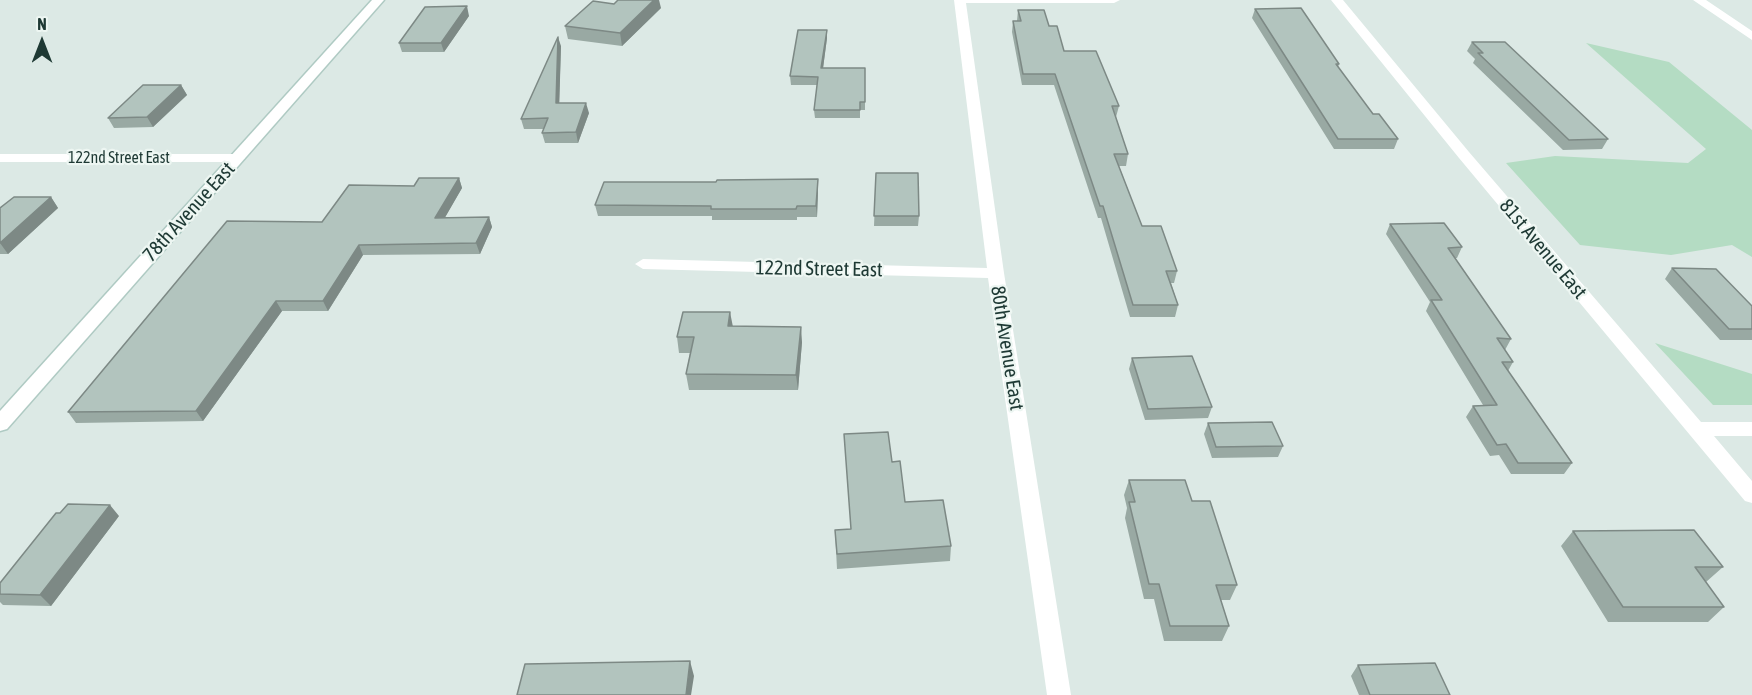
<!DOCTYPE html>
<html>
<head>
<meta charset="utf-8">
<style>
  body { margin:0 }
  #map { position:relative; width:1752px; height:695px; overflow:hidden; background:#dce9e5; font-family:"Asap Condensed",sans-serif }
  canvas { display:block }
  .north { position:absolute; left:12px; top:12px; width:60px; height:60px; -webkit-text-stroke:4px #edf6f2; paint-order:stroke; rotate:0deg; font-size:16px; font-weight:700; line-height:24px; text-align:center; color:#1e3934 }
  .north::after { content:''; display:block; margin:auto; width:21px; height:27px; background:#1e3934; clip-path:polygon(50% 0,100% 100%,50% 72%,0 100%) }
</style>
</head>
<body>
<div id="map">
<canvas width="1752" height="695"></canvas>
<div class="north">N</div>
</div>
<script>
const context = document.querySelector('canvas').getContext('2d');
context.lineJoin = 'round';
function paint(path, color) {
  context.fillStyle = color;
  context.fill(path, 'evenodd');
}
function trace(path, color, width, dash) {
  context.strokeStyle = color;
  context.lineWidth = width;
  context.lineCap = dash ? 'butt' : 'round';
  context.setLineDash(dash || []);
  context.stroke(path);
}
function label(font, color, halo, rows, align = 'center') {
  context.font = font + ' "Asap Condensed",sans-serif';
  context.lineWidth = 4.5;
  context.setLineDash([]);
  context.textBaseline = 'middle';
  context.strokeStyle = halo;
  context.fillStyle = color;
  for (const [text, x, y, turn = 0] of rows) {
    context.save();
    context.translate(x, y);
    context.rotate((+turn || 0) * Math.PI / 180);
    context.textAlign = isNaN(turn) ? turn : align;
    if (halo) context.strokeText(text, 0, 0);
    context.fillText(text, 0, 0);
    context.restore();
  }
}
paint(new Path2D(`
  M 1586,43 L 1669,62 L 1752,130 L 1752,257 L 1732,245 L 1671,255 L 1580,245 L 1506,163 L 1555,156 L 1688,163 L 1706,149 Z
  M 1655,343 L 1752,374 L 1752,405 L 1713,405 Z`), '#b4dcc3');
const secondary = new Path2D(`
  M 372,0 L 384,0 L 7,429 L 0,431 L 0,411 Z`);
trace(secondary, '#afcac3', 3);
paint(new Path2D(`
  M 954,0 L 1120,0 L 1114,3 L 966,3 L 1004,273 L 1071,695 L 1047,695 L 988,278 L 643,269 L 635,264 L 643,259 L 987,268 Z
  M 1331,0 L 1343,0 L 1469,152 L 1701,422 L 1752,422 L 1752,436 L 1714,436 L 1752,481 L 1752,503 L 1745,501 L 1459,158 Z
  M 1693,0 L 1706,0 L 1752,31 L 1752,40 Z
  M 0,154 L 238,154 L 245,158 L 238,162 L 0,162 Z`), '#fff');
paint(secondary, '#fff');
paint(new Path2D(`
  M 661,8 L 622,46 L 568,39 L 565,26 Z
  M 1255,9 L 1339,64 L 1338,67 L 1373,114 L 1398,139 L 1394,149 L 1334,149 L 1252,18 Z
  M 1018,10 L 1049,26 L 1064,51 L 1119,106 L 1116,117 L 1128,154 L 1126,166 L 1119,166 L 1142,226 L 1177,271 L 1174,283 L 1171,283 L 1178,305 L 1175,317 L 1130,317 L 1101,218 L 1098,218 L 1054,85 L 1022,85 L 1012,32 L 1013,21 L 1017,21 Z
  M 469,16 L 444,52 L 402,52 L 399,43 Z
  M 827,30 L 827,38 L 823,68 L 865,68 L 865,110 L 860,110 L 860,118 L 815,118 L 814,110 L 817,85 L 791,85 L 790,76 Z
  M 1472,42 L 1608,139 L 1602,149 L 1563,150 L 1473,63 L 1475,59 L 1467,51 Z
  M 561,46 L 559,103 L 589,113 L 578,143 L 545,143 L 542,133 L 544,129 L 524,129 L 521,119 Z
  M 181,85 L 187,95 L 153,127 L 114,128 L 108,118 Z
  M 876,173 L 919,216 L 918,226 L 874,226 Z
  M 459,178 L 462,188 L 445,217 L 489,217 L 492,227 L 480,254 L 363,255 L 328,311 L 282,311 L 203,421 L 76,423 L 68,412 L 322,222 L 414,186 Z
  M 818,179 L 818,190 L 817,217 L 797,217 L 797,220 L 712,220 L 712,216 L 598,216 L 595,205 L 716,182 Z
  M 51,197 L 58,208 L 8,254 L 0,254 L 0,208 Z
  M 1390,224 L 1462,247 L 1457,258 L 1455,258 L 1511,339 L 1505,350 L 1513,362 L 1508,371 L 1572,463 L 1564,474 L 1511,474 L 1499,455 L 1490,456 L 1466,417 L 1473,406 L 1483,405 L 1426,311 L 1430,302 L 1386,234 Z
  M 1672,268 L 1752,306 L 1752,340 L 1720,340 L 1665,279 Z
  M 732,326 L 802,342 L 798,390 L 689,390 L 686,374 L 690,353 L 679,353 L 677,337 Z
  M 1132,358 L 1212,407 L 1208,418 L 1145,420 L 1129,369 Z
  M 1208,423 L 1283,446 L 1278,457 L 1212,458 L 1204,434 Z
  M 844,434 L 892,462 L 905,502 L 951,546 L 950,561 L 837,569 L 835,530 L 851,529 Z
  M 1129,480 L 1192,501 L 1237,585 L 1230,600 L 1221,600 L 1229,626 L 1222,641 L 1164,641 L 1154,599 L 1144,599 L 1125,518 L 1127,508 L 1124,495 Z
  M 119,516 L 51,606 L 3,605 L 0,602 L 0,583 Z
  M 1573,531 L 1723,567 L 1706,582 L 1724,607 L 1708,622 L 1608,622 L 1561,546 Z
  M 1358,665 L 1450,695 L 1359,695 L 1351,676 Z`), '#99a9a3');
paint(new Path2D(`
  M 654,0 L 659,0 L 661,8 L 622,46 L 620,33 Z
  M 467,6 L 469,16 L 444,52 L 441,43 Z
  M 827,30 L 827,38 L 822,76 L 821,68 Z
  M 558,37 L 561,46 L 559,113 L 556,103 Z
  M 181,85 L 187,95 L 153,127 L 147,117 Z
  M 586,103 L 589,113 L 578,143 L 576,132 Z
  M 459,178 L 462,188 L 439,228 L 435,218 Z
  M 818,179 L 818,190 L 817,217 L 816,206 Z
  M 51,197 L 58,208 L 8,254 L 0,243 Z
  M 489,217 L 492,227 L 480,254 L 476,243 Z
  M 359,245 L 363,255 L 328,311 L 323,301 Z
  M 276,301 L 282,311 L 203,421 L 196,411 Z
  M 730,312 L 733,327 L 728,326 Z
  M 801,327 L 802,342 L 798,390 L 796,375 Z
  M 110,505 L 119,516 L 51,606 L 40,595 Z
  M 690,661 L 694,676 L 691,695 L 686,695 Z`), '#7d8985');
const building = new Path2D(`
  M 618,0 L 654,0 L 620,33 L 565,26 L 593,1 L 614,4 Z
  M 467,6 L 441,43 L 399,43 L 425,7 Z
  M 1301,8 L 1339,64 L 1336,64 L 1373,114 L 1379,114 L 1398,139 L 1338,139 L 1255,9 Z
  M 1018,10 L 1044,10 L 1049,26 L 1057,26 L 1064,51 L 1096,51 L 1119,106 L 1112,106 L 1128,154 L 1114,154 L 1142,226 L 1161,226 L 1177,271 L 1166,271 L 1178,305 L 1133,305 L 1103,206 L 1100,206 L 1055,74 L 1023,74 L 1013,21 L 1021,21 Z
  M 798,30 L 827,30 L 821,68 L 865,68 L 865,102 L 860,102 L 860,110 L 814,110 L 818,77 L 790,76 Z
  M 558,37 L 556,103 L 586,103 L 576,132 L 542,133 L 548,118 L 521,119 Z
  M 1472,42 L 1505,42 L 1608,139 L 1569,140 L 1478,53 L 1483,53 Z
  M 143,85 L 181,85 L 147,117 L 108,118 Z
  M 876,173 L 918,173 L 919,216 L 874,216 Z
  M 419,178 L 459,178 L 435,218 L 489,217 L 476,243 L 359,245 L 323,301 L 276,301 L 196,411 L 68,412 L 227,221 L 322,222 L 349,185 L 414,186 Z
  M 818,179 L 816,206 L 797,206 L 796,209 L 711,209 L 711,206 L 595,205 L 604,182 L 716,182 L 717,180 Z
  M 14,197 L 51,197 L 0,243 L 0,208 Z
  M 1444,223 L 1462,247 L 1448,248 L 1511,339 L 1497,338 L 1513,362 L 1502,362 L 1572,463 L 1518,463 L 1506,444 L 1497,445 L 1473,406 L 1497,405 L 1431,300 L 1442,300 L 1390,224 Z
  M 1672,268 L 1716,269 L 1752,306 L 1752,329 L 1729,329 Z
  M 683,312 L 730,312 L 728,326 L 801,327 L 796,375 L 686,374 L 694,337 L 677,337 Z
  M 1192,356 L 1212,407 L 1148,409 L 1132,358 Z
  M 1272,422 L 1283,446 L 1216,447 L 1208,423 Z
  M 888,432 L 892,462 L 900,461 L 905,502 L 943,500 L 951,546 L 837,554 L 835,530 L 851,529 L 844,434 Z
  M 1129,480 L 1185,480 L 1192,501 L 1210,501 L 1237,585 L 1216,585 L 1229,626 L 1170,626 L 1159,584 L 1149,584 L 1129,502 L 1135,502 Z
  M 68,504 L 110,505 L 40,595 L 0,594 L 0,583 L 56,513 L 60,513 Z
  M 1694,530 L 1723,567 L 1695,567 L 1724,607 L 1623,607 L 1573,531 Z
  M 690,661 L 686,695 L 517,695 L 525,664 Z
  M 1435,663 L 1450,695 L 1370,695 L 1358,665 Z`);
paint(building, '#b2c4be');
trace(building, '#7d8985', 1.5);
label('16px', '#1e3934', '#edf6f2', [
  ["122nd Street East",119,158]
]);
label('20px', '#1e3934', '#edf6f2', [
  ["78th Avenue East",189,212,-48],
  ["81st Avenue East",1543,249,50],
  ["122nd Street East",819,269,1],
  ["80th Avenue East",1007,348,81]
]);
</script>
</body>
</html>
